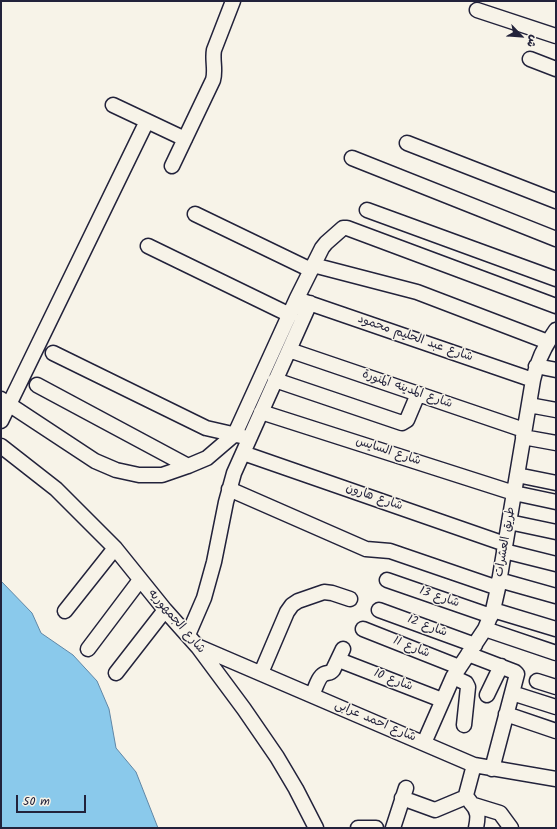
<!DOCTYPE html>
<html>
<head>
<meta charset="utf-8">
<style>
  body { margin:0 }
  #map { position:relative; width:557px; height:829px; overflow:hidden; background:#f7f3e8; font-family:Kalam,"Playpen Sans Arabic",sans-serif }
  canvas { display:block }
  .frame { position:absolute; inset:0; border:2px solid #22223b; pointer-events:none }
  .north { position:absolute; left:501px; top:16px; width:40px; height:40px; -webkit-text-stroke:3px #f7f3e8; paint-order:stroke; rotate:115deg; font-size:11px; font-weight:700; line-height:16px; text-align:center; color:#22223b }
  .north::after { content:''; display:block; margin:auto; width:14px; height:18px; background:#22223b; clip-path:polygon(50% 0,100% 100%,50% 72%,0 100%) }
  .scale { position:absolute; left:16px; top:795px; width:70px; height:18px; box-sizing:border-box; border:2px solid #22223b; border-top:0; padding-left:5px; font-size:12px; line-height:14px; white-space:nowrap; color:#22223b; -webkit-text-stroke:3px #f7f3e8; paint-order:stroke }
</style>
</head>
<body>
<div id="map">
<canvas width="557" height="829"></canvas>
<div class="frame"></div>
<div class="north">ش</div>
<div class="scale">50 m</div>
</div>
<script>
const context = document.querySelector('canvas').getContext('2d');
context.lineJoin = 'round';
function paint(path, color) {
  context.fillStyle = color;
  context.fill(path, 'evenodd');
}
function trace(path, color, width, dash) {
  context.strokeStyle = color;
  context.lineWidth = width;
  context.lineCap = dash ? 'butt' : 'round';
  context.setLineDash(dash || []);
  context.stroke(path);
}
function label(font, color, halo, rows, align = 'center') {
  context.font = font + ' Kalam,"Playpen Sans Arabic",sans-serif';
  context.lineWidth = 3;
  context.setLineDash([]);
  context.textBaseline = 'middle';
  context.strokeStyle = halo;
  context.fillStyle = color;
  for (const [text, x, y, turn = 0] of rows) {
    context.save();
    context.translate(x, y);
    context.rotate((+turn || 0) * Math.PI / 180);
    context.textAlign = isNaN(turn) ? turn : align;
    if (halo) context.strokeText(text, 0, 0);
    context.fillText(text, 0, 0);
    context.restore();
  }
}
const water = new Path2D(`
  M 1,581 L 32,613 L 41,633 L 73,655 L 97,681 L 109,709 L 116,748 L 136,772 L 158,828 L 1,828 Z`);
paint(water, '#8ac9eb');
trace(water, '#6086a5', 1);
const minor = new Path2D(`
  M 477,10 L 556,36
  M 530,59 L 556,69
  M 113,105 L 185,139
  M 407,143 L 556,201
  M 352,158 L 556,239
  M 172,166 L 213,80 C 216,70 212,60 214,50 L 233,1
  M 367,210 L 556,279
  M 195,214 L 311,270
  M 148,246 L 290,315
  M 313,265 L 417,292 L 548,342
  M 303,301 L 533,380
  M 289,350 L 524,430
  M 53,353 L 206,428 L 241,436
  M 536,366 L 556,370
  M 275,380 L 402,423 L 407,420 L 418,394
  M 37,385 L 188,466
  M 1,399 L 95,461 L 116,470 L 139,475 L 162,475 L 188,466 L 207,458 L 235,434 L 297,298 L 322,248 L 326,243 L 343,228 L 347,228 L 556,306
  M 529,405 L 556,410
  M 261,412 L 514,493 L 556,502
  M 1,421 L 147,121
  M 523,437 L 556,443
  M 1,446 L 56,489 L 115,548 L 165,610 L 198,647 L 244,709 L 277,757 L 296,789 L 316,828
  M 243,453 L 505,544
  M 517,475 L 556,483
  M 229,489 L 366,549 L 390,551 L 498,588
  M 509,522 L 556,532
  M 504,551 L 556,564
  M 387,580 L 491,616
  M 499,580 L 556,596
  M 379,610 L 475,645
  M 493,610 L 556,629
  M 65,611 L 115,548
  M 363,629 L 459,667
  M 485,629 L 556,653
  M 188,635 L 204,598 L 214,562 L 226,502 L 234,473 L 310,303
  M 199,647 L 474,765 L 556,779
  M 88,649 L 140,580
  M 468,654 L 515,672 L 517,674 L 492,769
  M 344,662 L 442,700
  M 116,673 L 165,610
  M 261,673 L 287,612 L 292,605 L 298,601 L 324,592 L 332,593 L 350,599
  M 453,677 L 466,683 L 468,687 L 464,725
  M 537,681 L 556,687
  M 512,693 L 556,707
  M 312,695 C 315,690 318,677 324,674 C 328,672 330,674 333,670 L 343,649
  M 487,695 L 501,666
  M 506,714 L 556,731
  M 424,743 L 453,677 L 485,629 L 493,610 L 498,588 L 533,380 C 537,362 545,345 556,330
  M 474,765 L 466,795 C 467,798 469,800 471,803 C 479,811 478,818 476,828
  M 402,798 L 435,810 L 466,797
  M 474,805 L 500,813 L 511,828
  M 358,828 L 376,828
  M 393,828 L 406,788`);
trace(minor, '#22223b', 17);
trace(minor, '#f7f3e8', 14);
label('12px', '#22223b', '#f7f3e8', [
  ["شارع عبد الحليم محمود",415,339,19],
  ["شارع المدينه المنورة",407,390,19],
  ["شارع السايس",388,452,18],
  ["شارع هارون",374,498,19],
  ["طريق العشرات",506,542,-80],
  ["شارع 13",439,598,19],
  ["شارع الجمهوريه",176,622,49],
  ["شارع 12",427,627,20],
  ["شارع 11",411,648,21],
  ["شارع 10",393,681,21],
  ["شارع احمد عرابى",375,722,23]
]);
</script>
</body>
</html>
